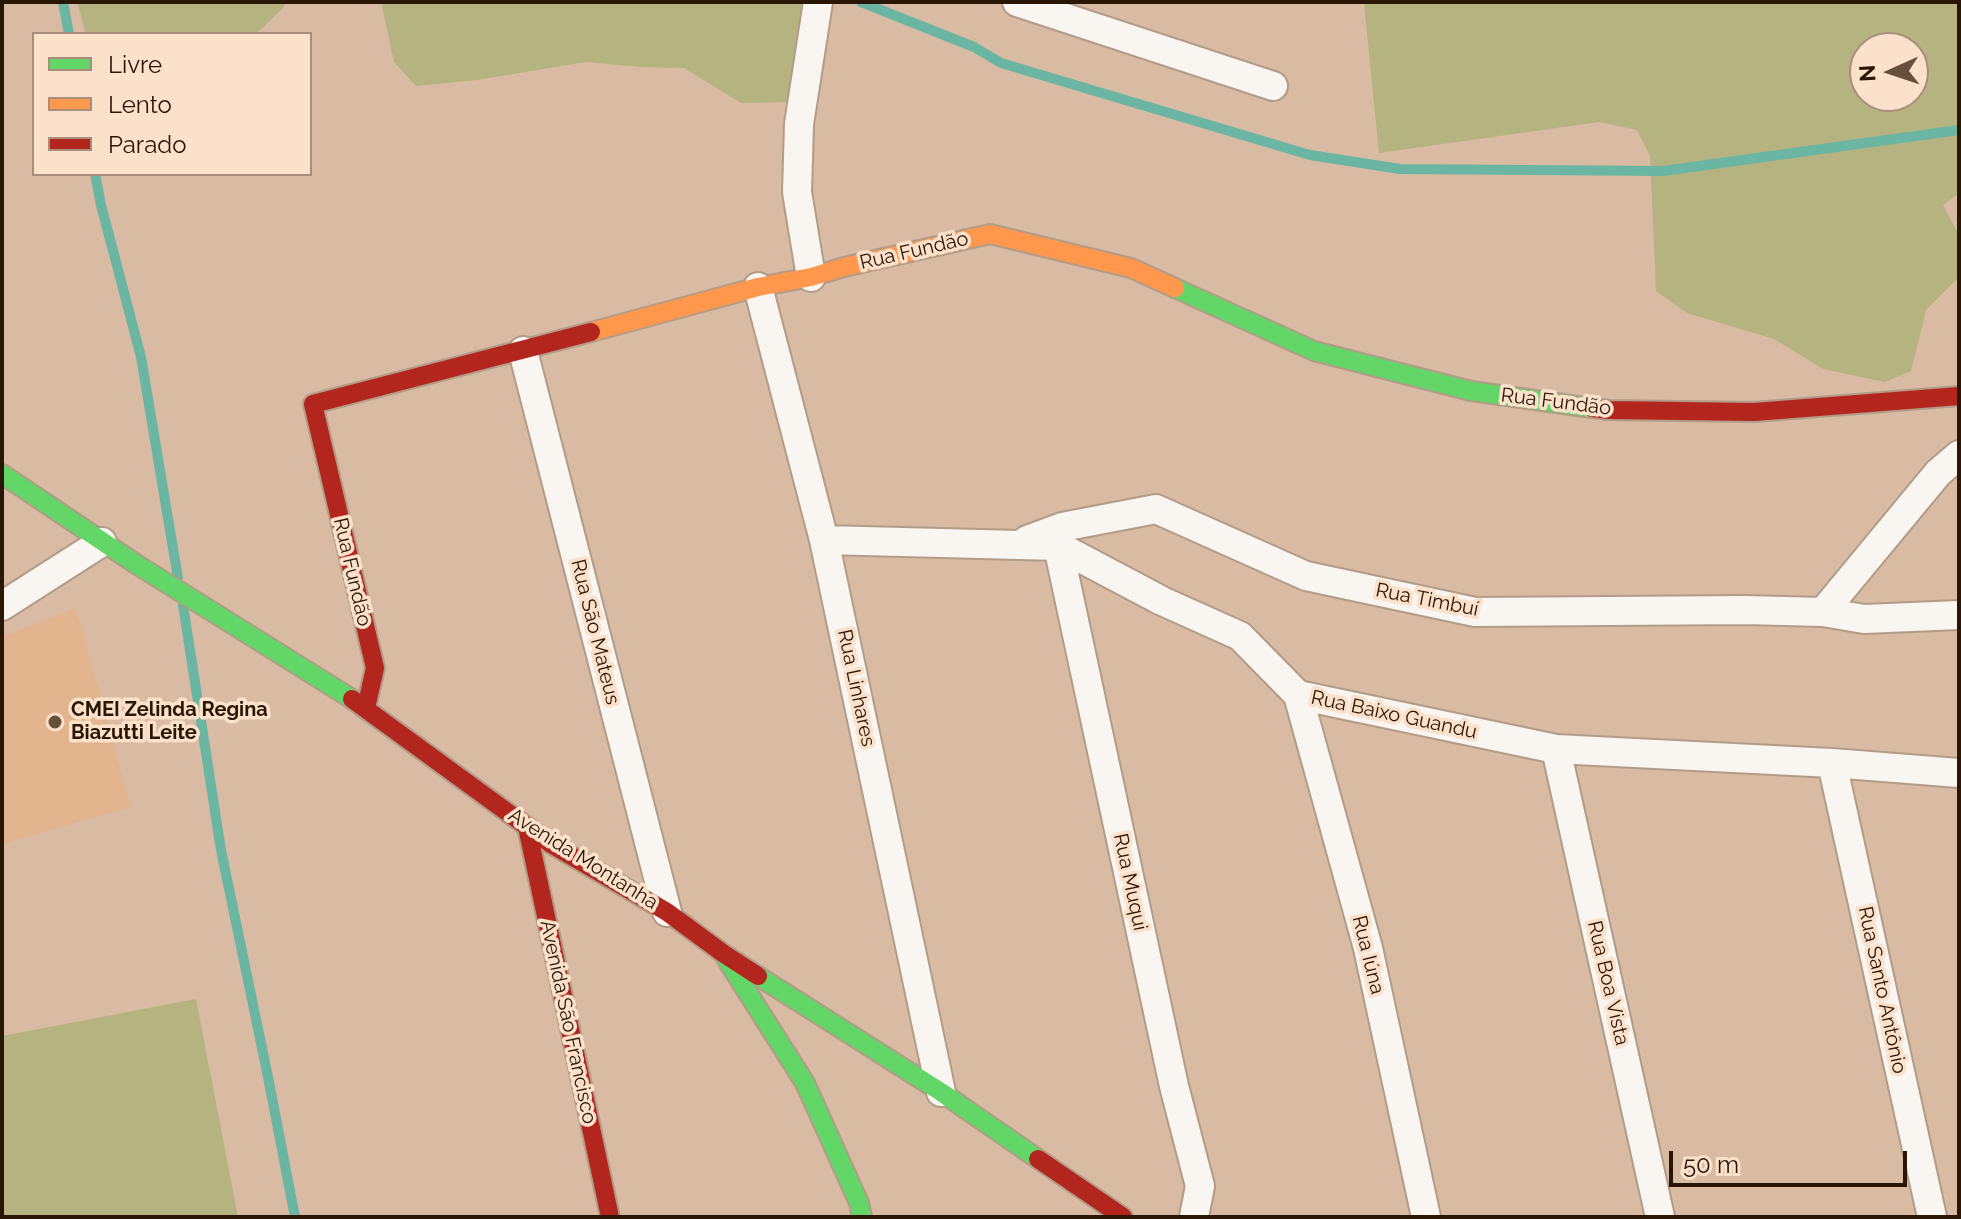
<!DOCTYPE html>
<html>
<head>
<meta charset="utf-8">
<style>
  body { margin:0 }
  #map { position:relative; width:1961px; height:1219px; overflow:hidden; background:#d8bba2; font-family:Raleway,sans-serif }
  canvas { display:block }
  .frame { position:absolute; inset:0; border:4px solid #291605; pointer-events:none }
  .legend { position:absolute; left:32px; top:32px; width:280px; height:144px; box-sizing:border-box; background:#fbe0ca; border:2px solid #a78f7b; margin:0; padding:10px 14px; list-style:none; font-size:24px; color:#291605 }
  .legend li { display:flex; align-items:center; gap:16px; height:40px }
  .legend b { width:40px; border:2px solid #a78f7b }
  .north { position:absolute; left:1849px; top:32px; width:80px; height:80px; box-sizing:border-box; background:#fbe0ca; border:2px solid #a78f7b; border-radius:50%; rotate:267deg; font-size:22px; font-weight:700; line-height:32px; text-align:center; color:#291605 }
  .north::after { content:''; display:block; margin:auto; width:28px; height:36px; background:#66503c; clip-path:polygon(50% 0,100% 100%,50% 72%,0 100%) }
  .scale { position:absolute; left:1669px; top:1151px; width:238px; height:36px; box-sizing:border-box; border:4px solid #291605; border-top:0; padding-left:10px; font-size:24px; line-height:28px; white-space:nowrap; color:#291605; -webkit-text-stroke:6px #fbe0ca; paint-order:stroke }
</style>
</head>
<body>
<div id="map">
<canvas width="1961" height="1219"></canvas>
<div class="frame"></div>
<ul class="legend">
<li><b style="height:10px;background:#63d668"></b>Livre</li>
<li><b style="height:10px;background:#ff974d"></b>Lento</li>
<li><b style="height:10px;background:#b3261e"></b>Parado</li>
</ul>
<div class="north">N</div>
<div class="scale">50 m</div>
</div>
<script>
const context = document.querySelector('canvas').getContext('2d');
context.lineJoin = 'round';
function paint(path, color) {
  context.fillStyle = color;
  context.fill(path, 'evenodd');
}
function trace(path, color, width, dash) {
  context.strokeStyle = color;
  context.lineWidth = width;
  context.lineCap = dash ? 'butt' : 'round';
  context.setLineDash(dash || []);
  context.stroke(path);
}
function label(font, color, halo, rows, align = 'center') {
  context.font = font + ' Raleway,sans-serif';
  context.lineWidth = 7;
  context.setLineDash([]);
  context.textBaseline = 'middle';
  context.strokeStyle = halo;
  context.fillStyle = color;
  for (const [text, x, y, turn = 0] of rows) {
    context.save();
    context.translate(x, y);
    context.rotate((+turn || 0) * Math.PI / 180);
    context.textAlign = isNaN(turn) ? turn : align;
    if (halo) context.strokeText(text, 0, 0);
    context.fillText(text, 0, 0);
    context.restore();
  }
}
paint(new Path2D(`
  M 76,608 L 131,807 L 2,844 L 2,637 Z`), '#e1b48d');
paint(new Path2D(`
  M 77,2 L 285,2 L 284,7 L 256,34 L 86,34 Z
  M 381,2 L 808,2 L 790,102 L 741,103 L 684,68 L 642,67 L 586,62 L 477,80 L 416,86 L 394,62 Z
  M 1397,2 L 1959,2 L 1959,193 L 1943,205 L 1959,235 L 1959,277 L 1926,310 L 1911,371 L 1885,382 L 1823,369 L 1774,339 L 1687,313 L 1656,291 L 1650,156 L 1637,130 L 1599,122 L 1379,153 L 1364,3 ZM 1865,48 L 1913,48 L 1913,96 L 1865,96 Z
  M 196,999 L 238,1217 L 2,1217 L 2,1036 Z`), '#b5b380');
trace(new Path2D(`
  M 63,2 L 69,34
  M 861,2 L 974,47 L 1001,63 L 1310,155 L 1400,169 L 1663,171 L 1959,130
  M 95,174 L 101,205 L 141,357 L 178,578
  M 183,605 L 221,850 L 268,1077 L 295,1217`), '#6ab6a3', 10);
const street = new Path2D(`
  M 1017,2 L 1273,86
  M 811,277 L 797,192 L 799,124 L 818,2
  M 758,287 L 824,540 L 941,1092
  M 523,351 L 667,912
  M 824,540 L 1058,546 L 1162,601 L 1240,636 L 1298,695 L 1556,749 L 1832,763 L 1959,773
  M 1027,540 L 1062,527 L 1156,509 L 1306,576 L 1475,612 L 1745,610 L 1823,612 L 1864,619 L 1959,615
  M 1058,546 L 1174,1086 L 1200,1186 L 1194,1217
  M 2,606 L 102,542
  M 1823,612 L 1938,473 L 1959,455
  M 1298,695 L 1368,948 L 1426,1217
  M 1556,749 L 1660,1217
  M 1832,763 L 1932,1217`);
const fast = new Path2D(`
  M 1175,288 L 1314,351 L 1471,391 L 1592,408
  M 2,474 L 136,564 L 352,699
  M 727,960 L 805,1083 L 859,1203 L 862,1217
  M 758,976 L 941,1092 L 1038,1159`);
const slow = new Path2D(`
  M 591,332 L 758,287 L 811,277 L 844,267 L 990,234 L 1131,268 L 1175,288`);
const jam = new Path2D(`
  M 1592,408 L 1609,410 L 1754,412 L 1959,396
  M 352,699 L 551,844 L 667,912 L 724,954 L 758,976
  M 366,708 L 375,668 L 313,404 L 591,332
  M 527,827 L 610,1217
  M 1038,1159 L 1123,1217`);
trace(street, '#b29c88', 32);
trace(fast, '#b29c88', 22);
trace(slow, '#b29c88', 22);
trace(jam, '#b29c88', 22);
trace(street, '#f9f5f1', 28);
trace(fast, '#63d668', 18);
trace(slow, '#ff974d', 18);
trace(jam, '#b3261e', 18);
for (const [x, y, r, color] of [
  [55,722,8,"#66503c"]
]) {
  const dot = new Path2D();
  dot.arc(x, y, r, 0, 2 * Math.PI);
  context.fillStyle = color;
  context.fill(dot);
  trace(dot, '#fbe0ca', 3);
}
label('20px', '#291605', '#fbe0ca', [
  ["Rua Fundão",914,251,-13],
  ["Rua Fundão",1556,402,7],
  ["Rua Fundão",352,572,77],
  ["Rua Timbuí",1427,600,11],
  ["Rua São Mateus",595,632,76],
  ["Rua Linhares",856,688,78],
  ["Rua Baixo Guandu",1394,715,12],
  ["Avenida Montanha",583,859,32],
  ["Rua Muqui",1130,882,78],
  ["Rua Iúna",1368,955,76],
  ["Rua Boa Vista",1608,983,77],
  ["Rua Santo Antônio",1882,990,78],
  ["Avenida São Francisco",568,1022,78]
]);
label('bold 20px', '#291605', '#fbe0ca', [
  ["CMEI Zelinda Regina",71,710],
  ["Biazutti Leite",71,733]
], 'left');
</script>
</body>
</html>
